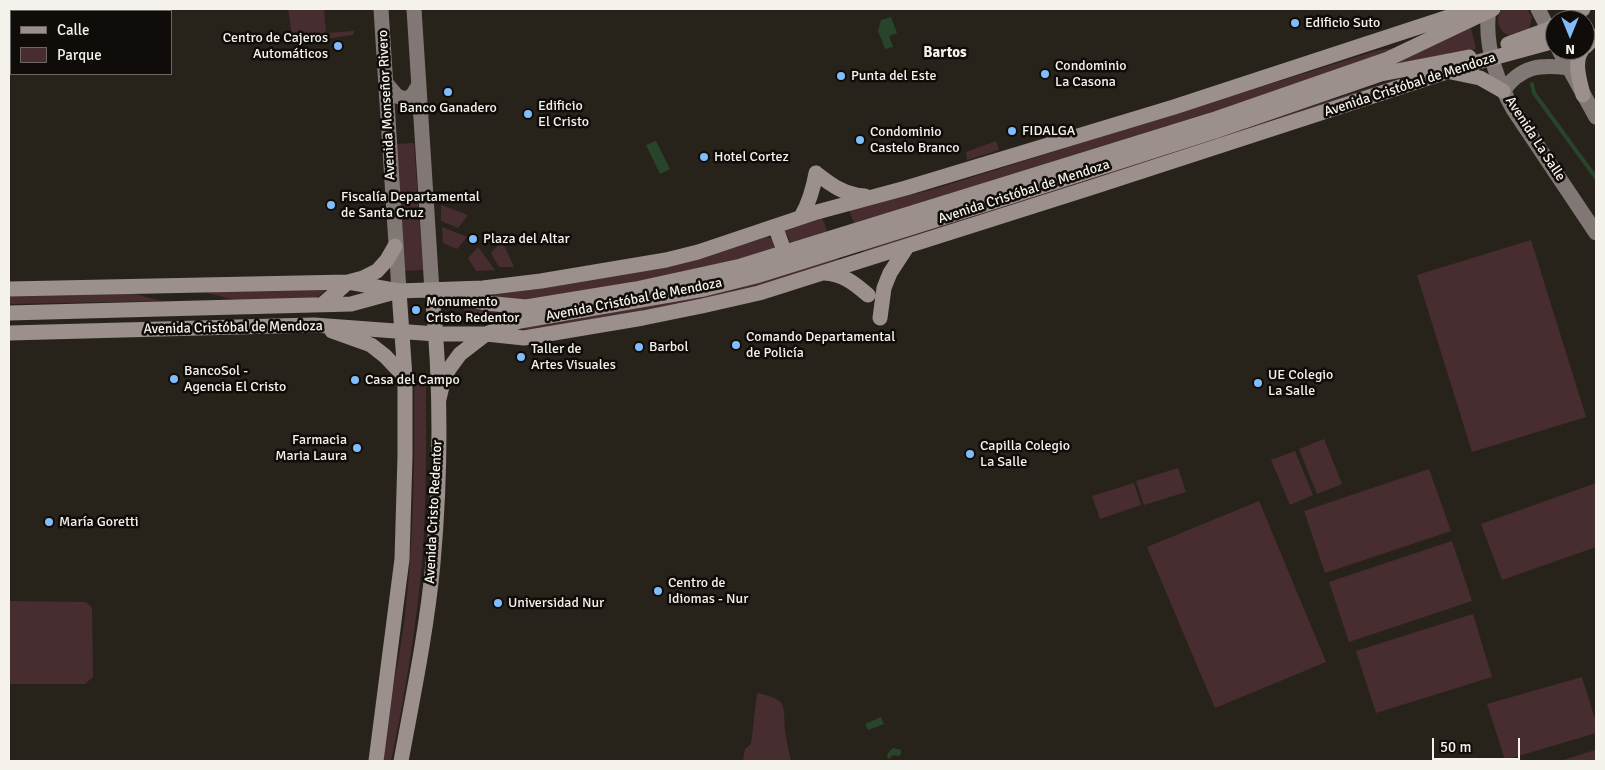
<!DOCTYPE html>
<html>
<head>
<meta charset="utf-8">
<style>
  body { margin:0 }
  #map { position:relative; width:1605px; height:770px; overflow:hidden; background:#28231a; font-family:Signika,sans-serif }
  canvas { display:block }
  .frame { position:absolute; inset:0; border:10px solid #f5f1eb; pointer-events:none }
  .legend { position:absolute; left:10px; top:10px; width:162px; height:65px; box-sizing:border-box; background:#0f0c09; border:1px solid #6b6863; margin:0; padding:6px 9px; list-style:none; font-size:15px; color:#f5f1eb }
  .legend li { display:flex; align-items:center; gap:10px; height:25px }
  .legend b { width:25px; border:1px solid #6b6863 }
  .north { position:absolute; left:1545px; top:10px; width:50px; height:50px; box-sizing:border-box; background:#0f0c09; border:1px solid #6b6863; border-radius:50%; rotate:180deg; font-size:14px; font-weight:700; line-height:20px; text-align:center; color:#f5f1eb }
  .north::after { content:''; display:block; margin:auto; width:18px; height:22px; background:#80bdfa; clip-path:polygon(50% 0,100% 100%,50% 72%,0 100%) }
  .scale { position:absolute; left:1432px; top:738px; width:88px; height:22px; box-sizing:border-box; border:2px solid #f5f1eb; border-top:0; padding-left:6px; font-size:15px; line-height:18px; white-space:nowrap; color:#f5f1eb; -webkit-text-stroke:4px #0f0c09; paint-order:stroke }
</style>
</head>
<body>
<div id="map">
<canvas width="1605" height="770"></canvas>
<div class="frame"></div>
<ul class="legend">
<li><b style="height:6px;background:#9b908b"></b>Calle</li>
<li><b style="height:14px;background:#472d30"></b>Parque</li>
</ul>
<div class="north">N</div>
<div class="scale">50 m</div>
</div>
<script>
const context = document.querySelector('canvas').getContext('2d');
context.lineJoin = 'round';
function paint(path, color) {
  context.fillStyle = color;
  context.fill(path, 'evenodd');
}
function trace(path, color, width, dash) {
  context.strokeStyle = color;
  context.lineWidth = width;
  context.lineCap = dash ? 'butt' : 'round';
  context.setLineDash(dash || []);
  context.stroke(path);
}
function label(font, color, halo, rows, align = 'center') {
  context.font = font + ' Signika,sans-serif';
  context.lineWidth = 5;
  context.setLineDash([]);
  context.textBaseline = 'middle';
  context.strokeStyle = halo;
  context.fillStyle = color;
  for (const [text, x, y, turn = 0] of rows) {
    context.save();
    context.translate(x, y);
    context.rotate((+turn || 0) * Math.PI / 180);
    context.textAlign = isNaN(turn) ? turn : align;
    if (halo) context.strokeText(text, 0, 0);
    context.fillText(text, 0, 0);
    context.restore();
  }
}
paint(new Path2D(`
  M 288,9 L 324,9 L 326,33 L 354,31 L 353,35 L 293,43 Z
  M 1502,9 L 1527,9 L 1532,17 L 1529,29 L 1513,37 C 1499,33 1494,21 1502,9 Z
  M 1471,28 L 1476,49 L 1380,71 L 1462,32 Z
  M 1403,47 L 1218,110 L 854,223 L 849,210 L 931,190 L 1379,50 Z
  M 1401,78 L 1403,82 L 864,253 L 861,248 Z
  M 996,141 L 999,150 L 967,160 L 966,152 Z
  M 414,143 L 423,270 L 404,271 L 396,144 Z
  M 441,205 L 468,215 L 458,228 L 441,221 Z
  M 822,217 L 828,234 L 789,246 C 790,239 788,235 783,231 Z
  M 442,227 L 467,237 L 457,249 L 443,243 Z
  M 767,237 L 774,239 L 775,248 L 771,251 L 672,276 L 520,302 L 494,297 L 493,294 L 684,263 Z
  M 1531,240 L 1586,417 L 1472,452 L 1417,275 Z
  M 502,241 L 514,267 L 499,267 L 491,253 Z
  M 478,247 L 495,270 L 476,271 L 468,258 Z
  M 837,256 L 839,261 L 760,286 L 724,296 L 533,330 L 519,329 Z
  M 329,288 L 316,298 L 246,300 L 231,299 L 208,293 L 205,291 Z
  M 128,292 L 161,301 L 9,304 L 9,296 Z
  M 464,307 L 495,312 L 517,314 L 495,318 L 464,320 Z
  M 414,376 L 426,376 C 426,438 427,500 422,562 C 416,629 405,696 391,761 L 378,761 C 388,713 399,664 405,615 C 414,536 415,456 414,376 Z
  M 1324,439 L 1342,484 L 1317,494 L 1299,449 Z
  M 1295,451 L 1313,495 L 1290,505 L 1271,460 Z
  M 1178,468 L 1186,492 L 1144,505 L 1136,481 Z
  M 1429,469 L 1451,531 L 1325,573 L 1304,511 Z
  M 1134,483 L 1141,505 L 1100,519 L 1092,496 Z
  M 1596,483 L 1596,547 L 1502,580 L 1481,524 Z
  M 1259,501 L 1326,662 L 1215,708 L 1147,547 Z
  M 1452,541 L 1472,601 L 1349,642 L 1329,582 Z
  M 9,601 L 86,602 L 92,608 L 93,677 L 85,684 L 9,684 Z
  M 1473,614 L 1492,677 L 1376,713 L 1356,651 Z
  M 1582,677 L 1596,722 L 1596,733 L 1505,760 L 1487,704 Z
  M 757,693 C 788,700 783,703 785,730 C 786,741 789,751 791,761 L 743,761 L 745,749 L 751,744 Z
  M 1595,750 L 1596,761 L 1560,761 Z`), '#472d30');
paint(new Path2D(`
  M 891,17 L 897,33 L 889,36 L 893,47 L 885,49 L 878,31 L 881,20 Z
  M 656,141 L 670,169 L 660,174 L 646,145 Z
  M 881,717 L 884,724 L 868,730 L 865,724 Z
  M 893,748 L 901,750 L 901,754 L 899,756 L 893,755 L 889,759 L 887,758 L 888,753 Z`), '#28452b');
trace(new Path2D(`
  M 1532,84 L 1534,93 L 1596,178`), '#28452b', 4);
trace(new Path2D(`
  M 381,9 L 399,291
  M 414,9 L 432,291
  M 1489,9 C 1484,43 1496,79 1513,109 L 1596,233
  M 1538,9 L 1554,40
  M 1559,50 L 1596,117
  M 386,83 L 397,96 L 405,99 L 412,96 L 418,86
  M 1503,91 C 1521,66 1540,64 1569,68`), '#817875', 15);
trace(new Path2D(`
  M 1564,20 L 1583,9
  M 1508,44 L 1549,29 L 1555,25
  M 1585,47 L 1596,36
  M 1582,50 C 1573,62 1580,81 1583,95
  M 1451,72 L 1480,78 L 1503,91
  M 816,173 C 831,185 845,195 865,196
  M 801,217 C 809,203 813,190 816,173
  M 775,226 L 785,253
  M 824,273 C 843,274 854,283 868,295
  M 9,289 L 348,282 L 399,291 L 483,288 L 541,281 L 666,260 L 698,252 L 817,212 L 906,188 L 1174,107 L 1458,14 L 1470,9
  M 448,295 L 485,303 L 526,307 L 636,289 L 741,266 L 1212,120 L 1388,59 L 1493,9
  M 323,304 L 348,282 L 363,278 L 377,271 L 387,260 L 395,246
  M 9,313 L 351,304 L 395,292
  M 880,318 L 884,288 L 890,273 L 907,247
  M 332,331 L 371,345 L 385,356 L 405,377
  M 9,333 L 314,325 L 436,334 L 486,334 L 524,338 L 643,318 L 702,306 L 759,293 L 1093,187 L 1474,63 L 1555,41
  M 439,399 L 443,382 L 449,369 L 460,354 L 486,334 L 520,321 L 704,289 L 756,276 L 999,200 L 1215,131 L 1381,74 L 1469,57
  M 376,761 L 402,559 L 405,456 L 405,377 L 399,291
  M 401,761 C 413,696 427,629 433,563 C 441,474 441,380 432,291`), '#9b908b', 15);
for (const [x, y, r, color] of [
  [1295,23,5,"#80bdfa"],
  [338,46,5,"#80bdfa"],
  [1045,74,5,"#80bdfa"],
  [841,76,5,"#80bdfa"],
  [448,92,5,"#80bdfa"],
  [528,114,5,"#80bdfa"],
  [1012,131,5,"#80bdfa"],
  [860,140,5,"#80bdfa"],
  [704,157,5,"#80bdfa"],
  [331,205,5,"#80bdfa"],
  [473,239,5,"#80bdfa"],
  [416,310,5,"#80bdfa"],
  [736,345,5,"#80bdfa"],
  [639,347,5,"#80bdfa"],
  [521,357,5,"#80bdfa"],
  [174,379,5,"#80bdfa"],
  [355,380,5,"#80bdfa"],
  [1258,383,5,"#80bdfa"],
  [357,448,5,"#80bdfa"],
  [970,454,5,"#80bdfa"],
  [49,522,5,"#80bdfa"],
  [658,591,5,"#80bdfa"],
  [498,603,5,"#80bdfa"]
]) {
  const dot = new Path2D();
  dot.arc(x, y, r, 0, 2 * Math.PI);
  context.fillStyle = color;
  context.fill(dot);
  trace(dot, '#0f0c09', 2);
}
label('14px', '#f5f1eb', '#0f0c09', [
  ["Edificio Suto",1305,23],
  ["Centro de Cajeros",328,38,"right"],
  ["Automáticos",328,54,"right"],
  ["Condominio",1055,66],
  ["La Casona",1055,82],
  ["Punta del Este",851,76],
  ["Edificio",538,106],
  ["El Cristo",538,122],
  ["Banco Ganadero",448,108,"center"],
  ["FIDALGA",1022,131],
  ["Condominio",870,132],
  ["Castelo Branco",870,148],
  ["Hotel Cortez",714,157],
  ["Fiscalía Departamental",341,197],
  ["de Santa Cruz",341,213],
  ["Plaza del Altar",483,239],
  ["Monumento",426,302],
  ["Cristo Redentor",426,318],
  ["Comando Departamental",746,337],
  ["de Policía",746,353],
  ["Barbol",649,347],
  ["Taller de",531,349],
  ["Artes Visuales",531,365],
  ["BancoSol -",184,371],
  ["Agencia El Cristo",184,387],
  ["UE Colegio",1268,375],
  ["La Salle",1268,391],
  ["Casa del Campo",365,380],
  ["Farmacia",347,440,"right"],
  ["Maria Laura",347,456,"right"],
  ["Capilla Colegio",980,446],
  ["La Salle",980,462],
  ["María Goretti",59,522],
  ["Centro de",668,583],
  ["Idiomas - Nur",668,599],
  ["Universidad Nur",508,603]
], 'left');
label('14px', '#f5f1eb', '#0f0c09', [
  ["Avenida Cristóbal de Mendoza",1410,85,-18],
  ["Avenida Monseñor Rivero",387,105,-93],
  ["Avenida La Salle",1535,139,57],
  ["Avenida Cristóbal de Mendoza",1024,192,-18],
  ["Avenida Cristóbal de Mendoza",634,300,-11],
  ["Avenida Cristóbal de Mendoza",233,328,-1],
  ["Avenida Cristo Redentor",434,512,-87]
]);
label('bold 15px', '#f5f1eb', '#0f0c09', [
  ["Bartos",945,53]
]);
</script>
</body>
</html>
